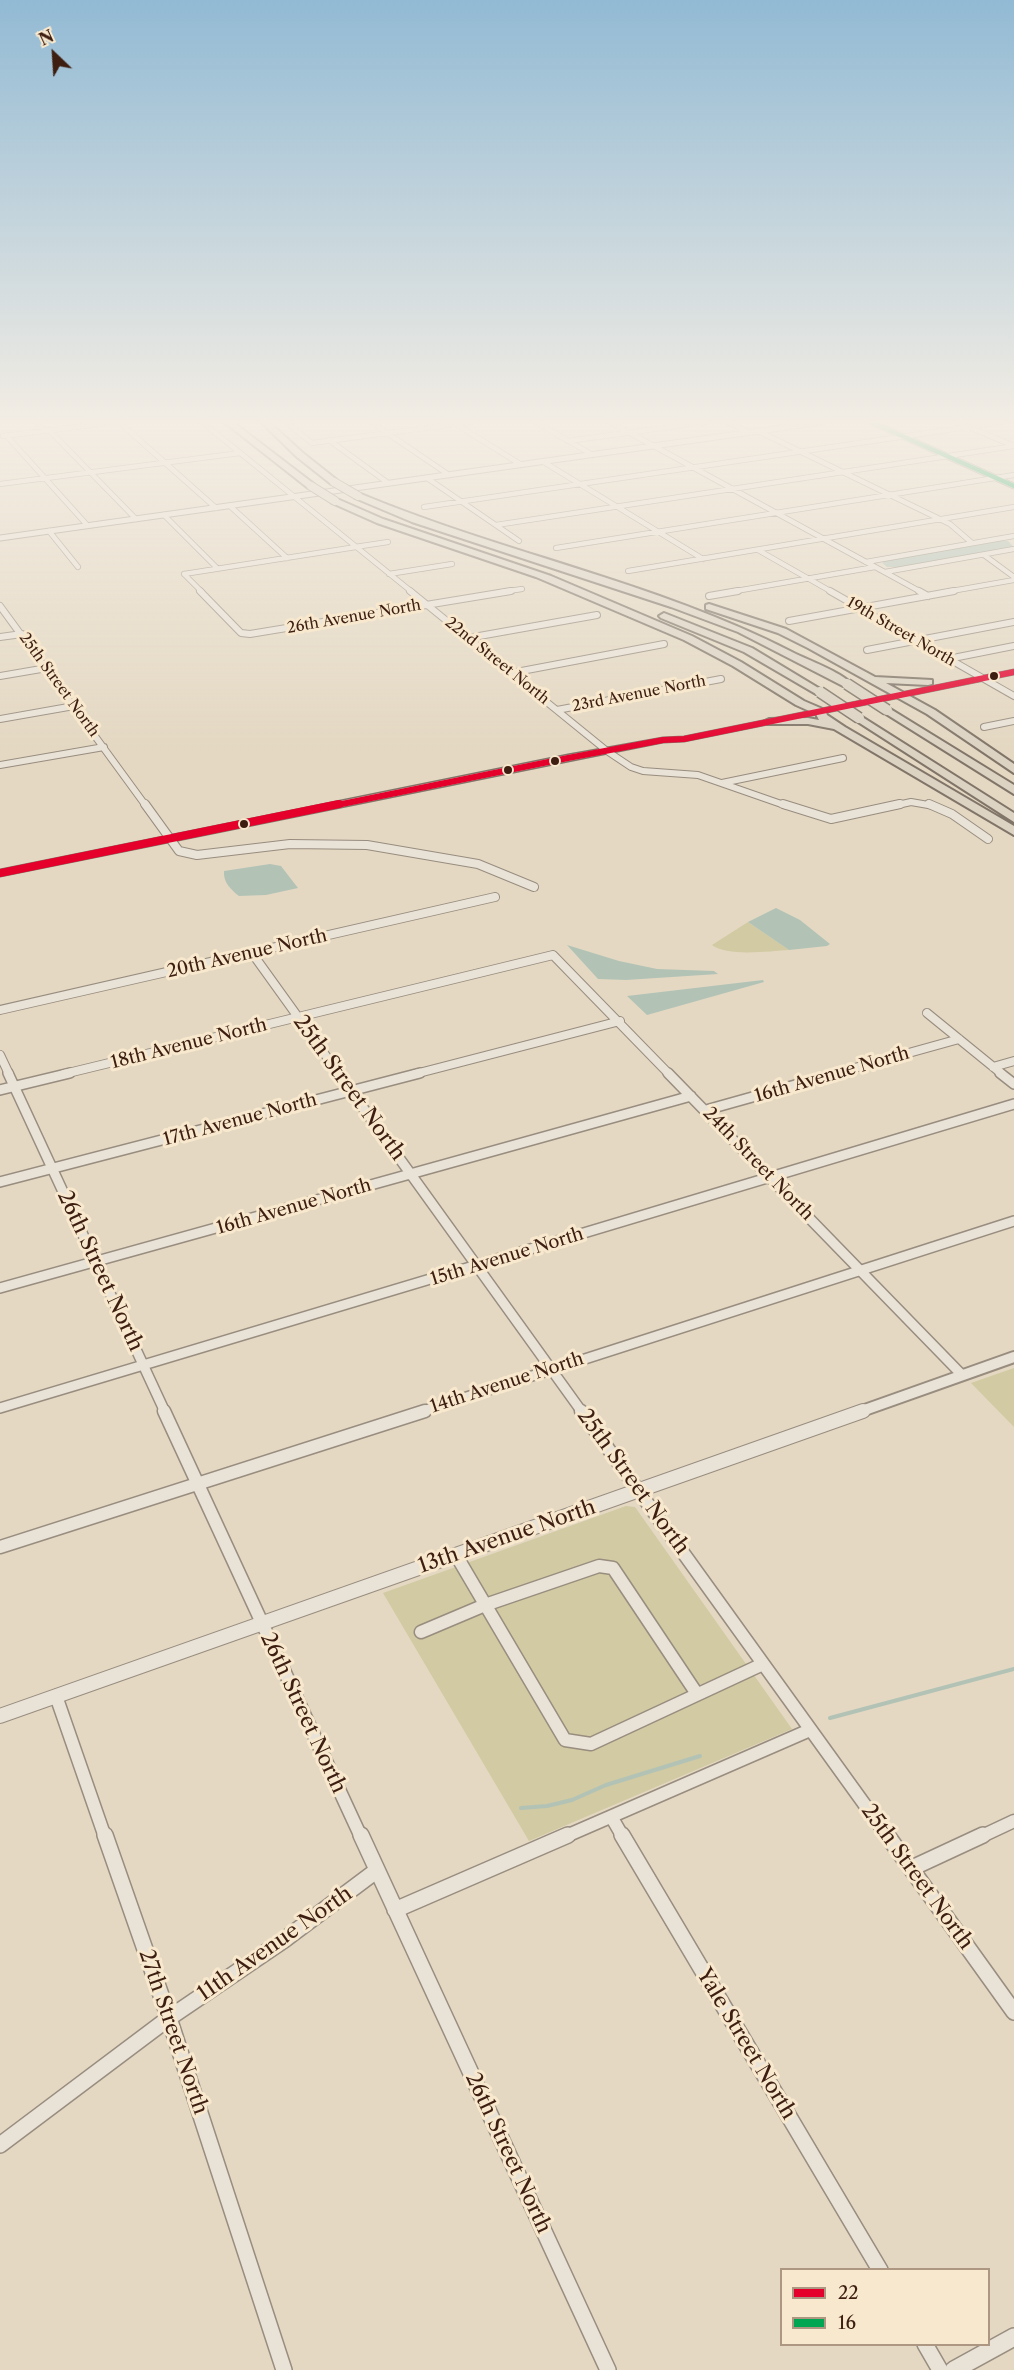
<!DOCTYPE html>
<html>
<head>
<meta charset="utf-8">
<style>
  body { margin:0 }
  #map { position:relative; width:1014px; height:2370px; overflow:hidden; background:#e4d8c2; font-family:"Libre Caslon Text",serif }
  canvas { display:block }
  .legend { position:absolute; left:780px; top:2268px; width:210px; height:78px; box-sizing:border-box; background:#f7e8ce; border:2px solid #ad9782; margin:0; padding:8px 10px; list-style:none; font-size:18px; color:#3d1e10 }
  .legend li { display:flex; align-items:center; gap:12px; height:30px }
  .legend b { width:30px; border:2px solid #ad9782 }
  .north { position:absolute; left:24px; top:24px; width:60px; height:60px; -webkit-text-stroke:4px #f7e8ce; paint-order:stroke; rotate:335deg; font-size:16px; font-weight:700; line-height:24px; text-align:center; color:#3d1e10 }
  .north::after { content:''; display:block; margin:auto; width:21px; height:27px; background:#3d1e10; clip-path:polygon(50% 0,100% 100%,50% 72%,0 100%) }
</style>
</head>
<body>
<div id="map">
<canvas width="1014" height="2370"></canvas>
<ul class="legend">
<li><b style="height:8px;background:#e4002b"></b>22</li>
<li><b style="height:8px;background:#00a651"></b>16</li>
</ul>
<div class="north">N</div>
</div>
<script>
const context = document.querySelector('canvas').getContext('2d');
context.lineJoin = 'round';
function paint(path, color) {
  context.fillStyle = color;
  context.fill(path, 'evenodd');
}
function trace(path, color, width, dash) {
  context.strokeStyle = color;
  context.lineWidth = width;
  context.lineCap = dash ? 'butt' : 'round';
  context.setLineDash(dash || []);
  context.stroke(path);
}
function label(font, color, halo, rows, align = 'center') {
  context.font = font + ' "Libre Caslon Text",serif';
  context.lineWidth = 6;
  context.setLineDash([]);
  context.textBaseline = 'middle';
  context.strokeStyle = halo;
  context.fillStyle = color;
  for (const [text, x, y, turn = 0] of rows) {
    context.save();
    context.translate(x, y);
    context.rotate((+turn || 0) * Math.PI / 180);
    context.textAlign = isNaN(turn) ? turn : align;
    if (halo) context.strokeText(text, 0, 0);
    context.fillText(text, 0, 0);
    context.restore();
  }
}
paint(new Path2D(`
  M 748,922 L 789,950 C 770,951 727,957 712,945 Z
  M 1014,1368 L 1014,1427 L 971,1383 Z
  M 626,1506 L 635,1507 L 792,1729 L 529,1841 L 383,1593 Z`), '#d1caa2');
paint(new Path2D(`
  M 1000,541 L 1008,541 L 1014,547 L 900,567 L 887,567 L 882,563 L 887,560 Z
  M 270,864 L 281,866 L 298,888 L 266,895 L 239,896 C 231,890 223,882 224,871 Z
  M 776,908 L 800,920 L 830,944 L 827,946 L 789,950 L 748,922 Z
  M 567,945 L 619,961 L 657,969 L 714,971 L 718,974 L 626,980 L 598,979 Z
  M 763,980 L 764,982 L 647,1015 L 627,996 Z`), '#b2c3b6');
trace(new Path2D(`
  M 830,1718 L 1014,1669
  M 521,1808 L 547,1806 L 572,1800 L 606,1785 L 700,1756`), '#b2c3b6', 4);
const minorFar5 = new Path2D(`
  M 36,422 L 44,430 L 49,430 L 136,519
  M 119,422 L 216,508
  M 202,422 L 412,592
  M 371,422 L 449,475
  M 536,422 L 591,454
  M 610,422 L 921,592
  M 727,422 L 748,432
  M 957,422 L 1014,446
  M 454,423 L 520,464
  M 288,424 L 312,443 L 471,422
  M 758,431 L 950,524 L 972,543
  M 6,435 L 87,525
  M 3,436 L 117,422
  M 329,440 L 388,483
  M 568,441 L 706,422
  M 542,461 L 703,559
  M 427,478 L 519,541
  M 0,484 L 240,453
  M 230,506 L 287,558
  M 424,507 L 1002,422
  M 164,515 L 218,569
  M 496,525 L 1014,446
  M 49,531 L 78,567
  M 355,547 L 388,542
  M 556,548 L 1014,475
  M 758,550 L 832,592
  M 984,555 L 1014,577
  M 866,562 L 1014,536
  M 628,571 L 1014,507
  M 885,572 L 1014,549
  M 184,574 L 202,592
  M 184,574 L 356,547
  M 389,574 L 452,564
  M 502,592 L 522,589
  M 730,592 L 875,567
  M 946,592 L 1014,580`);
const minorFar4 = new Path2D(`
  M 200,591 L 241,633 L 250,634 L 511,591
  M 410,591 L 607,751 L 631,767 L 643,771 L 698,775 L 787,806
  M 830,591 L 1014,696
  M 919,591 L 928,596
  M 709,596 L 738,591
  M 0,606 L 146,806
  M 789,621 L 954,591
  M 0,637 L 22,634
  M 468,638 L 597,615
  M 867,650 L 1014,622
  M 948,659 L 1014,646
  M 511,673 L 664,644
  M 0,676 L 47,668
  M 557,710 L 721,679
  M 0,719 L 74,706
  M 984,727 L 1014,721
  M 0,765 L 104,747
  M 722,783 L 843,758
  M 893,806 L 911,802 L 934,806`);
const minorFar3 = new Path2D(`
  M 145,804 L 179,851 L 197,855 L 290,844 L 367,845 L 478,864 L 534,887
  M 783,804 L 831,819 L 900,804
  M 929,804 L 952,814 L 988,839
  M 252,953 L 339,1074
  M 0,1010 L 495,897
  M 927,1013 L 1002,1074
  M 0,1055 L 9,1074
  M 993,1067 L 1014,1061
  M 64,1074 L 553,955 L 669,1074
  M 415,1074 L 620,1021
  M 833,1074 L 959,1039`);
const minorFar2 = new Path2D(`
  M 8,1073 L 165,1412
  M 338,1073 L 582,1412
  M 668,1073 L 962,1375
  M 1000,1073 L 1014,1084
  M 0,1090 L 70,1073
  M 706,1110 L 838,1073
  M 0,1182 L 420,1073
  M 0,1288 L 691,1096
  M 0,1408 L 1014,1104
  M 420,1412 L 1014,1221`);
const minorFar1 = new Path2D(`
  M 164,1411 L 361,1837
  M 581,1411 L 888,1837
  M 0,1547 L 425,1411
  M 456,1555 L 565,1740 L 591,1744 L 763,1664
  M 421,1632 L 485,1605 L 599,1566 L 613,1568 L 697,1694
  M 56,1696 L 105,1837
  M 612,1818 L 623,1837
  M 564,1837 L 810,1730
  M 980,1837 L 1014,1821`);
const minor = new Path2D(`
  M 105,1835 L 169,2018 L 284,2370
  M 361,1835 L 608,2370
  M 622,1835 L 880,2270
  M 887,1835 L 1014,2012
  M 912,1868 L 983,1835
  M 395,1910 L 568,1835
  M 0,2145 L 169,2018 L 284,1940 L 376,1871
  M 925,2344 L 940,2370`);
const tertiaryFar3 = new Path2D(`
  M 871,422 L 1014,486
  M 0,538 L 823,422`);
const tertiaryFar2 = new Path2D(`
  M 859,1412 L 1014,1357`);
const tertiaryFar1 = new Path2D(`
  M 0,1716 L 863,1411`);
const tertiary = new Path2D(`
  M 954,2370 L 1014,2337`);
const secondary = new Path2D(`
  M 1014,670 L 1014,674 L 684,741 L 663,742 L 568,761 L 0,876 L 0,870 L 568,755 L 663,738 L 684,737 Z`);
const motorway = new Path2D(`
  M 224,422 L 233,422 L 314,484 L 314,488 L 308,488 Z
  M 261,422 L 269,422 L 303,453 L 337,480 L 337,484 L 331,484 L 297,457 Z
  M 355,494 L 361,494 C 502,553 656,582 792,652 C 810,661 839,671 852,684 L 847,687 L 843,686 L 738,632 L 671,607 L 412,522 L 355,498 Z
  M 335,498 L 383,519 L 551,576 L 692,636 L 741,662 L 804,701 L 825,710 L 827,715 L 845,727 L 1014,826 L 1014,835 L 834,729 L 808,724 L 765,724 L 763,722 L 769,719 L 808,718 L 819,720 L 816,714 L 796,705 L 733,666 L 684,640 L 536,577 L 377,523 L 332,503 L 331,501 Z
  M 709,604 L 786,629 L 875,677 L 932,680 L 932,684 L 928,685 L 886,683 L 935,710 L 1014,764 L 1014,773 L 927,714 L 808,648 L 778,633 L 706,609 L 706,605 Z
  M 664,613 L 752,648 L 825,692 L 820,695 L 816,694 L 744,652 L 661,618 L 659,616 Z
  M 887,707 L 1014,785 L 1014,794 L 883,712 L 883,708 Z
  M 859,715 L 1014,813 L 1014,822 L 855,720 L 853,718 Z`);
trace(minorFar5, '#988d7f', 6);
trace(minorFar4, '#988d7f', 8);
trace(minorFar3, '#988d7f', 10);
trace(minorFar2, '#988d7f', 12);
trace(minorFar1, '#988d7f', 15);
trace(minor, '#988d7f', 18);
trace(tertiaryFar3, '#988d7f', 7);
trace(tertiaryFar2, '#988d7f', 14);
trace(tertiaryFar1, '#988d7f', 16);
trace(tertiary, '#988d7f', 20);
trace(secondary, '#807568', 3);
trace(motorway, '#807568', 4);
trace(minorFar5, '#e9e2d7', 4.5);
trace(minorFar4, '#e9e2d7', 6);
trace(minorFar3, '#e9e2d7', 8);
trace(minorFar2, '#e9e2d7', 9);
trace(minorFar1, '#e9e2d7', 12);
trace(minor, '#e9e2d7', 15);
trace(tertiaryFar3, '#e9e2d7', 5);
trace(tertiaryFar2, '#e9e2d7', 10);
trace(tertiaryFar1, '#e9e2d7', 14);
trace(tertiary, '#e9e2d7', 17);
paint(secondary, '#e9e2d7');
paint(motorway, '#dcd3c3');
const motorwayBridgeFar1 = new Path2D(`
  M 334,482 L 358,496
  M 311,486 L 335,501`);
const motorwayBridge = new Path2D(`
  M 847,684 L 887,710
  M 820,692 L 859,718`);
trace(motorwayBridgeFar1, '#807568', 10, []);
trace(motorwayBridge, '#807568', 13, []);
trace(motorwayBridgeFar1, '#dcd3c3', 8);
trace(motorwayBridge, '#dcd3c3', 10);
trace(new Path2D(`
  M 332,806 L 568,758 L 663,740 L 684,739 L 1014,672`), '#e4002b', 6);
trace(new Path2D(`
  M 0,873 L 339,804`), '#e4002b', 8);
trace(new Path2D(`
  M 871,422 L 1014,486`), '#00a651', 4.5);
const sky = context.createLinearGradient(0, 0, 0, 754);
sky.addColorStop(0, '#92bad4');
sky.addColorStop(0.56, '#f3ede4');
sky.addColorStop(1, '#f3ede400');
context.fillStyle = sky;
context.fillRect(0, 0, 1014, 754);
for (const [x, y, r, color] of [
  [994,676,5,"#3d1e10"],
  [555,761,5,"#3d1e10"],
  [508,770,5,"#3d1e10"],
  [244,824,5,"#3d1e10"]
]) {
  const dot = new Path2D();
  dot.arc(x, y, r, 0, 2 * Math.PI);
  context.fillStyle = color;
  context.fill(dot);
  trace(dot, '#f7e8ce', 2);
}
label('15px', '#3d1e10', '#f7e8ce', [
  ["26th Avenue North",354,617,-10],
  ["19th Street North",901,632,30],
  ["22nd Street North",497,661,39],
  ["25th Street North",59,685,54],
  ["23rd Avenue North",639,694,-11]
]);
label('18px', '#3d1e10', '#f7e8ce', [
  ["20th Avenue North",247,954,-13],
  ["18th Avenue North",189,1044,-14],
  ["16th Avenue North",832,1075,-16],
  ["17th Avenue North",240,1120,-15],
  ["24th Street North",758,1164,46],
  ["16th Avenue North",294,1207,-16],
  ["15th Avenue North",507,1257,-17],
  ["14th Avenue North",507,1383,-18]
]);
label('21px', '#3d1e10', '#f7e8ce', [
  ["25th Street North",349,1088,54],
  ["26th Street North",100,1271,65],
  ["25th Street North",633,1482,54],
  ["13th Avenue North",507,1537,-19],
  ["26th Street North",303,1713,65],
  ["25th Street North",917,1877,54],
  ["11th Avenue North",275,1944,-35],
  ["27th Street North",173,2032,71],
  ["Yale Street North",746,2044,59],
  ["26th Street North",508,2153,65]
]);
</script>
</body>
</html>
